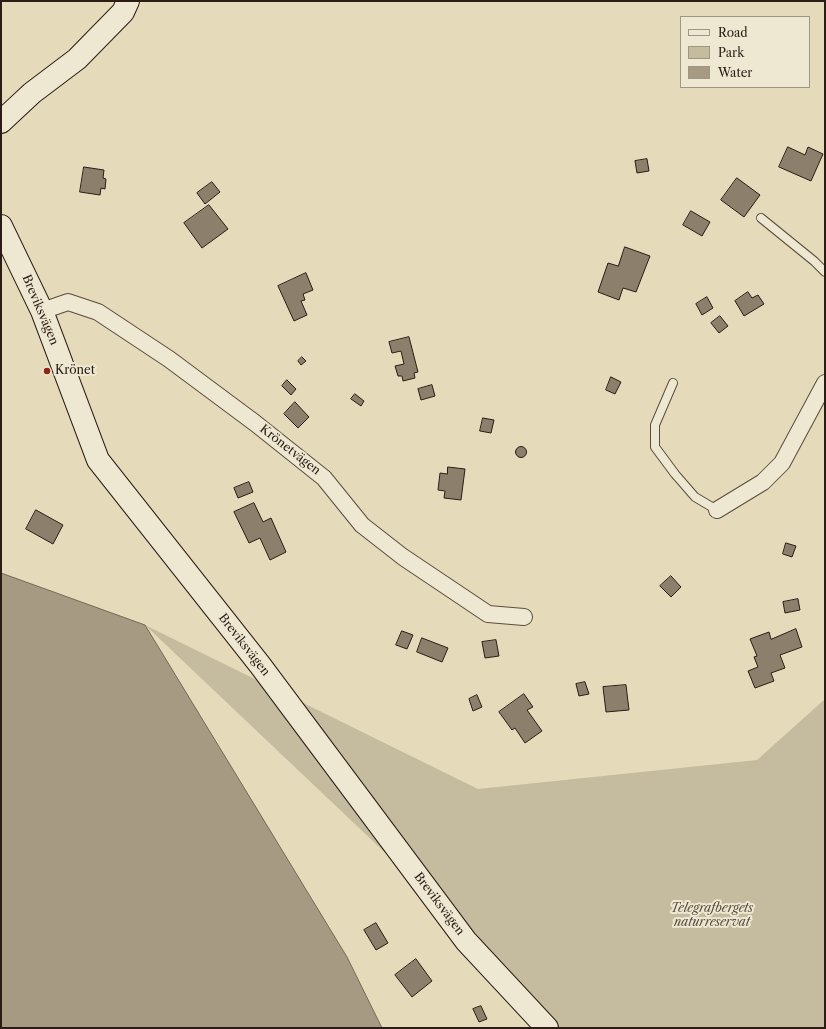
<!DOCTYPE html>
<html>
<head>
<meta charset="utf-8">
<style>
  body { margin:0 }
  #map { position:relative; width:826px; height:1029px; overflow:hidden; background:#e5dbba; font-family:"Libre Caslon Text",serif }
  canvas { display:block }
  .frame { position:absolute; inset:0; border:2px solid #2b1c15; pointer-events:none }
  .legend { position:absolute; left:680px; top:16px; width:130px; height:72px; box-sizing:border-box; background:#eee8d2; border:1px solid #a09686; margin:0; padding:5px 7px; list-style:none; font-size:12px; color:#2b1c15 }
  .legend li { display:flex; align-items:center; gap:8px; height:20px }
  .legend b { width:20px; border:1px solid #a09686 }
</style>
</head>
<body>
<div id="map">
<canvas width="826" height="1029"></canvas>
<div class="frame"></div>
<ul class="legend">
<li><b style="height:5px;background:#eee8d2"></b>Road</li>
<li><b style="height:11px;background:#c5bb9e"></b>Park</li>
<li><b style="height:11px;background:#a69a82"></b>Water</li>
</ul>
</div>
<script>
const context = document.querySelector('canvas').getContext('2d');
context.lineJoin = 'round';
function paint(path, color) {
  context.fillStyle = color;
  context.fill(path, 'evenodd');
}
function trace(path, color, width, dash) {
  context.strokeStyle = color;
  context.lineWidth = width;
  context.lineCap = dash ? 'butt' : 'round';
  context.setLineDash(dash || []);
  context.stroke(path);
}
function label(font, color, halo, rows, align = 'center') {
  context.font = font + ' "Libre Caslon Text",serif';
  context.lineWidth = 4;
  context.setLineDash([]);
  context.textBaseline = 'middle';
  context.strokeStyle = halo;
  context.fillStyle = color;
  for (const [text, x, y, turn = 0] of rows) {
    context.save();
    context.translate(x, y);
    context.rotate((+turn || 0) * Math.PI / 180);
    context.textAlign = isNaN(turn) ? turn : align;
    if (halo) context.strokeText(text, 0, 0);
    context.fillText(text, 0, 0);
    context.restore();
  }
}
paint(new Path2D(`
  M 145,625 L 478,789 L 757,760 L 825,699 L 825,1028 L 557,1028 L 473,936 Z`), '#c5bb9e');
const water = new Path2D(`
  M 1,573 L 145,625 L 347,957 L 382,1028 L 1,1028 Z`);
paint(water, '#a69a82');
trace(water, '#756856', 1);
const building = new Path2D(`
  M 788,147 L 805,155 L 808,147 L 823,154 L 811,181 L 779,167 Z
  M 647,159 L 649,171 L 637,173 L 635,161 Z
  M 84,167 L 104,170 L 103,178 L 106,179 L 105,189 L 101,188 L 100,195 L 80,192 Z
  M 737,178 L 760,195 L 744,217 L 721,200 Z
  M 212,182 L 220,192 L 205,204 L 197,193 Z
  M 209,205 L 228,229 L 202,248 L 184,223 Z
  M 691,211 L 710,222 L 702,236 L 683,225 Z
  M 625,247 L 650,256 L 636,292 L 623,288 L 619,300 L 598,292 L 608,263 L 618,266 Z
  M 306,273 L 313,290 L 303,294 L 305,300 L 301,301 L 307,315 L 294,321 L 278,286 Z
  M 748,292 L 752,298 L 758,295 L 764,304 L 744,316 L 735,301 Z
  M 707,297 L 713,308 L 702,315 L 696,304 Z
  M 720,316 L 728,326 L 719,333 L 711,323 Z
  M 409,337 L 418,372 L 414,373 L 415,378 L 403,381 L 402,376 L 398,376 L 395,366 L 404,364 L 401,351 L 392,353 L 389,342 Z
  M 302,357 L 306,361 L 301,365 L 298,361 Z
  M 611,377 L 621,382 L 615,394 L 606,390 Z
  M 287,380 L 296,389 L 291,395 L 282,386 Z
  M 432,385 L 435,396 L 421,400 L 418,389 Z
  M 355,394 L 364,401 L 361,406 L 351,399 Z
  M 295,402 L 309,417 L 298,428 L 284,414 Z
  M 483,418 L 494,420 L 491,433 L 480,431 Z
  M515.5 452a5.5 5.5 0 1 1 11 0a5.5 5.5 0 1 1-11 0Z
  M 448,467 L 465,469 L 461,500 L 444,498 L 445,491 L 438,490 L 440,473 L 447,474 Z
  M 249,482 L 253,492 L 238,498 L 234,488 Z
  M 254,503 L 263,522 L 271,518 L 286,552 L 270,560 L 260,538 L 249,543 L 234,512 Z
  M 36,510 L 63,525 L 53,544 L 26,529 Z
  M 786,543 L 796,546 L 792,557 L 783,554 Z
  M 671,576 L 681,587 L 671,597 L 660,586 Z
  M 798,599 L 800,610 L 785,613 L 783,602 Z
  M 796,629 L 802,647 L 780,655 L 785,668 L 771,673 L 774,681 L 755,688 L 748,671 L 758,667 L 754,657 L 757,656 L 750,639 L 769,632 L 771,639 Z
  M 402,631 L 413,635 L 407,649 L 396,645 Z
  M 422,638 L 448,648 L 442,662 L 417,652 Z
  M 496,640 L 499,656 L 485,658 L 482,642 Z
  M 585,682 L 589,694 L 579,696 L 576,684 Z
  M 626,685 L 629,710 L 606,712 L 603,687 Z
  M 524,694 L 533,707 L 527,710 L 542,731 L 525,743 L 515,728 L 512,730 L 499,712 Z
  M 477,695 L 482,707 L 473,711 L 469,699 Z
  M 376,923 L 388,943 L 376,950 L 364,930 Z
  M 416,959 L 432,981 L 412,997 L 395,975 Z
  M 481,1006 L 487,1019 L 479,1022 L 473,1009 Z`);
paint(building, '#8c7f6b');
trace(building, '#2b1c15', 1);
const lane = new Path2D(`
  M 761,218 L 814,261 L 825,272
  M 673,383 L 655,425 L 655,447 L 675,474 L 695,497 L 717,510`);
const street = new Path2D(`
  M 42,311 L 68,302 L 98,312 L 169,359 L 255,423 L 324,478 L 362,525 L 403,557 L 488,614 L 524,617
  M 717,510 L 763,482 L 782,463 L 825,383`);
const secondary = new Path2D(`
  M 1,122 L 32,93 L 77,59 L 123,12 L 128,1
  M 1,226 L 42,311 L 98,460 L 260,665 L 466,941 L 547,1028`);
trace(lane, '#5a4c3e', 10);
trace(street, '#5a4c3e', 18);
trace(secondary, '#2b1c15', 24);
trace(lane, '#eee8d2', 8);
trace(street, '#eee8d2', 16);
trace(secondary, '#eee8d2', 22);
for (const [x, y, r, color] of [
  [47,371,4,"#8f2418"]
]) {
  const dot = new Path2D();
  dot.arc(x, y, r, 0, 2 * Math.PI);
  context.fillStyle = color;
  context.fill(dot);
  trace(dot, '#eee8d2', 1.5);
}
label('12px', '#2b1c15', '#eee8d2', [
  ["Breviksvägen",40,310,67],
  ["Krönetvägen",290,450,38],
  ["Breviksvägen",244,645,52],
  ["Breviksvägen",439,904,53]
]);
label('12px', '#2b1c15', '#eee8d2', [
  ["Krönet",55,371]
], 'left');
label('italic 12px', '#594c3e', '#eee8d2', [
  ["Telegrafbergets",712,909],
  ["naturreservat",712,923]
]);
</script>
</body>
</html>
